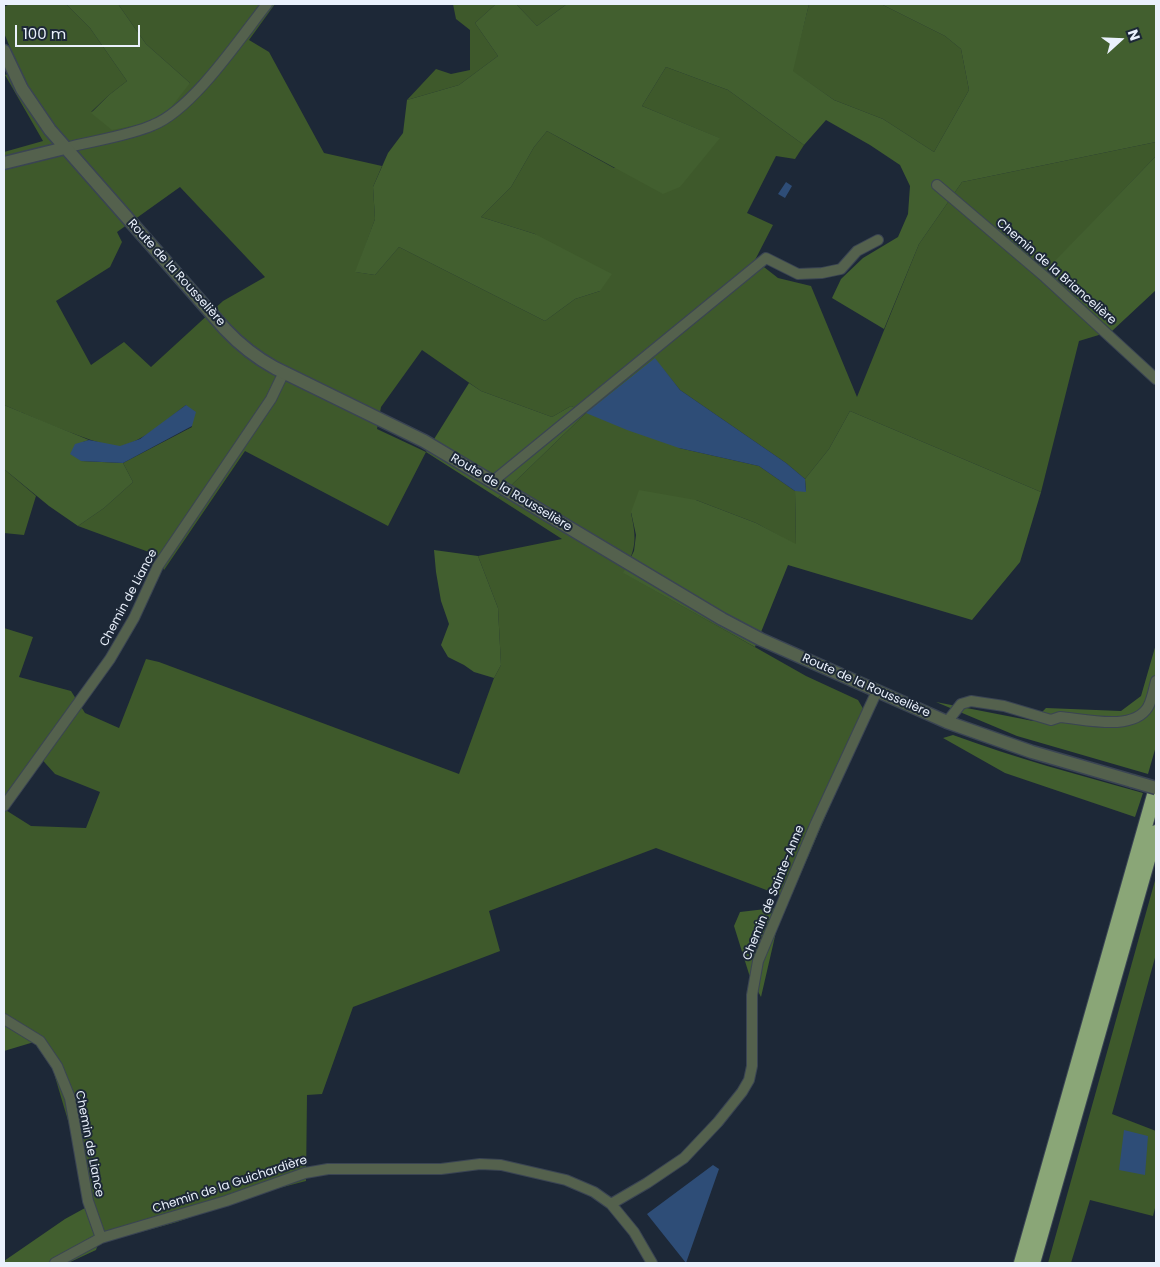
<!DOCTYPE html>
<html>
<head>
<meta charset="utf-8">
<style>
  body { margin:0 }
  #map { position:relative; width:1160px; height:1267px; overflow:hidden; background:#1d2837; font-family:Poppins,sans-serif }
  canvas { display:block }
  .frame { position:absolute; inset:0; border:5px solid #eaf1fc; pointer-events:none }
  .north { position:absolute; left:1095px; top:15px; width:50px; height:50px; -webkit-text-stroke:4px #1d2837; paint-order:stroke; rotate:70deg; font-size:14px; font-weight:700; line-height:20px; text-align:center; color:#eaf1fc }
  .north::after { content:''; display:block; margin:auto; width:18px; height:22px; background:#eaf1fc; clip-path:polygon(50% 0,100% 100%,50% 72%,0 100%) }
  .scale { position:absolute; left:15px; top:25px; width:125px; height:22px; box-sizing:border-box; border:2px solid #eaf1fc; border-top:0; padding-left:6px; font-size:15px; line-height:18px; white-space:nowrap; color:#eaf1fc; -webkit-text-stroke:4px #1d2837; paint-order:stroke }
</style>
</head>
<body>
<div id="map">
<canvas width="1160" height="1267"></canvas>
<div class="frame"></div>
<div class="north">N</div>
<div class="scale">100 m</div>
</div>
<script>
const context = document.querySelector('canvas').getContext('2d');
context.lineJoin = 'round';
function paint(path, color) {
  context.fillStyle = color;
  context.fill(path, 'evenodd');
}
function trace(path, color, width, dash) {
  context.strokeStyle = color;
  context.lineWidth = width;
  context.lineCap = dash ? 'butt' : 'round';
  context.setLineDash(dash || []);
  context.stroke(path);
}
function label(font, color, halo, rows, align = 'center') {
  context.font = font + ' Poppins,sans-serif';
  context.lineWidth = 4;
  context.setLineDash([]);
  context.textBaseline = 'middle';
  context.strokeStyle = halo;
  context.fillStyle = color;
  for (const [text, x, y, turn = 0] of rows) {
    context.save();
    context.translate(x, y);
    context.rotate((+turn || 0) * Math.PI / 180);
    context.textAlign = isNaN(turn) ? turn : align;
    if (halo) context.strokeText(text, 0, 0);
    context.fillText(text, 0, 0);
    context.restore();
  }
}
paint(new Path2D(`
  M 10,4 L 66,4 L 90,28 L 127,81 L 109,95 L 91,112 L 190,83 L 146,44 L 118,4 L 275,4 L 249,40 L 269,52 L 324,153 L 382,166 L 373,187 L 375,219 L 356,272 L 375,275 L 399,247 L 545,321 L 575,299 L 600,291 L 535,234 L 481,217 L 511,187 L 534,147 L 547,131 L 614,168 L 719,138 L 642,106 L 666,67 L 728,90 L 804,145 L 795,159 L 776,156 L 747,213 L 773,225 L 755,260 L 778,278 L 811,286 L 857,397 L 919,244 L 962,182 L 1156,142 L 1156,156 L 1048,269 L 1112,331 L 1079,341 L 1041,492 L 850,411 L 829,449 L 805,479 L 786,463 L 680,390 L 655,359 L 679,448 L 759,466 L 795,491 L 796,545 L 756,523 L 696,500 L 631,513 C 637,541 636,547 624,573 L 806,676 L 858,700 L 868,717 L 790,899 L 656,848 L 489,911 L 500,951 L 353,1007 L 322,1094 L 307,1095 L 306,1181 L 264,1192 L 177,1222 L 98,1244 L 85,1208 L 69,1124 L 53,1070 L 34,1042 L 4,1025 L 4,809 L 31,826 L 86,828 L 100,792 L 55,774 L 37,754 L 4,800 L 4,628 L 33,637 L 19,677 L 71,691 L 85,713 L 119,728 L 146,659 L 159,662 L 459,774 L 494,678 L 501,665 L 498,608 L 478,556 L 562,539 L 498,498 L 586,413 L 571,406 L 552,417 L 481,391 L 422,350 L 381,407 L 377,429 L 426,452 L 388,526 L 245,451 L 164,570 L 157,555 L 78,526 L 104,508 L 133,482 L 123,463 L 192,427 L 186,405 C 166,420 146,439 122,446 C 105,450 24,413 4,405 L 4,152 L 43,141 L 5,75 L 19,69 L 4,33 L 4,7 ZM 180,187 L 265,277 L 223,301 L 151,367 L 124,342 L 91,365 L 56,301 L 110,267 L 122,242 L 117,232 Z
  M 453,4 L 496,4 L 475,23 L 498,56 L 459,85 L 407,100 L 436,69 L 451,74 L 470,70 L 470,30 L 456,19 Z
  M 516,4 L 567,4 L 537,26 Z
  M 809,4 L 881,4 L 945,36 L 961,49 L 969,90 L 934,152 L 883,119 L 834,100 L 792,71 Z
  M 4,469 L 36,496 L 24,535 L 4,533 Z
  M 1156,877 L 1156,954 L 1112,1114 L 1156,1131 L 1156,1204 L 1153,1216 L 1090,1200 L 1071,1263 L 1048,1263 Z`), '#3e592b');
paint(new Path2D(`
  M 66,4 L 118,4 L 146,44 L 190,83 L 169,110 L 147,123 L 112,130 L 91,113 L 109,95 L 127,81 L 90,28 Z
  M 496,4 L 516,4 L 537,26 L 567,4 L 809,4 L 793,71 L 834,100 L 883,119 L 934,152 L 969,90 L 961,49 L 945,36 L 881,4 L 1156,4 L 1156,142 L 962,182 L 919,244 L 884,329 L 832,298 L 841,279 L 863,258 L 898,237 L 908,214 L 910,186 L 900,165 L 870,145 L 826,120 L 804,145 L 728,90 L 666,67 L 642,106 L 720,138 L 680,187 L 663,194 L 547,131 L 534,147 L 511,187 L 481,217 L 535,234 L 612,274 L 600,291 L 575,299 L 545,321 L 399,247 L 375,275 L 355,272 L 375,219 L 373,187 L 388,153 L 403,133 L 407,100 L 459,85 L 498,56 L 475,23 Z
  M 1156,156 L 1156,290 L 1112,331 L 1047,269 Z
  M 469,383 L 481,391 L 552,417 L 571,406 L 586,413 L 498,498 L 426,452 Z
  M 4,405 L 89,440 L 83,442 L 81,461 L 123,463 L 133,482 L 104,508 L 78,526 L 49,506 L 4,469 Z
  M 850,411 L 1041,492 L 1020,562 L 972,620 L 788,565 L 755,647 L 623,573 L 634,551 L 636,535 L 631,512 L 639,490 L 696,500 L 756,523 L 796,544 L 795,491 L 806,491 L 805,479 L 829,449 Z
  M 434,550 L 478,556 L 498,608 L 501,665 L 494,678 L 474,672 L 464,665 L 448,657 L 441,645 L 449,624 L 441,601 L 436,572 Z
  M 1156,644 L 1156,746 L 1148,774 L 1017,736 L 936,702 L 1033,721 L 1046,708 L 1121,711 L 1141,696 Z
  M 953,735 C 1015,758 1079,775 1143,793 L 1135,817 L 1005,773 L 943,738 Z
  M 780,896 L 790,899 L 776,932 L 761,997 L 749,974 L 734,926 L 740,912 L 774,908 Z
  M 4,1025 L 34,1042 L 4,1051 Z
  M 85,1208 L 98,1244 L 96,1250 L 68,1263 L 4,1263 L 4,1261 L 65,1219 Z`), '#425f2f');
paint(new Path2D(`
  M 786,182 L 792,186 L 785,198 L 778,194 Z
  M 655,358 L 680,390 L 786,463 L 805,479 L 806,492 L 795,491 L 759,466 L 679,448 L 627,430 L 586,413 Z
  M 186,405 L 196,412 L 192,426 L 123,463 L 81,461 L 70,454 L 75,444 L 89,440 L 120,446 L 140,439 Z
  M 1124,1130 L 1148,1136 L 1145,1175 L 1119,1170 Z
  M 713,1165 L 719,1169 L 686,1263 L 647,1214 Z`), '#2e4d77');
const minor = new Path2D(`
  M 65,148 C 91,141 129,136 153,125 C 193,109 240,38 267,4
  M 937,185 L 1045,277 L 1156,379
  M 492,482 L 766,258 L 798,274 L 822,273 L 841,269 L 857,251 L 878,240
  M 947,722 L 961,704 L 971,701 L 1004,706 L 1051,720 L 1060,717 C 1085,719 1133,732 1148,707 C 1152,700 1154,689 1156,681
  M 4,806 L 110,659 L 134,618 L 158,566 L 271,399 L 284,372
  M 4,1019 L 40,1041 L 57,1066 L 70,1098 L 88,1201 L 101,1238
  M 611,1204 L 647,1183 L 684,1158 L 718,1122 L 742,1092 L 749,1080 L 752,1066 L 752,995 L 758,961 L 816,823 L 877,691
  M 55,1263 L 101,1238 L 226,1201 L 305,1173 L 328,1169 L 441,1169 L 480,1164 L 501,1165 L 566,1180 L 594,1192 L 611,1204 L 634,1232 L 652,1263`);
const tertiary = new Path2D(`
  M 4,51 L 22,89 L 50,130 L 225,329 C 240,345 255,357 275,368 L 424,441 L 722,619 L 760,639 L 947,722 L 1032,752 L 1132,781
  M 4,163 L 65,148`);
const trunk = new Path2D(`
  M 1021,1263 L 1156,788
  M 1033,1263 L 1156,832`);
trace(minor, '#3a4453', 12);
trace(tertiary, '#3a4453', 15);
trace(trunk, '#3a4453', 16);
trace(minor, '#54614d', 10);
trace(tertiary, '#54614d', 12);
trace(trunk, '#8aa677', 14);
const tertiaryBridge = new Path2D(`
  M 1132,781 L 1156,788`);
trace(tertiaryBridge, '#3a4453', 15, []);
trace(tertiaryBridge, '#54614d', 12);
label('12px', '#eaf1fc', '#1d2837', [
  ["Chemin de la Briancelière",1056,272,41],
  ["Route de la Rousselière",176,273,48],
  ["Route de la Rousselière",511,493,31],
  ["Chemin de Liance",129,598,-62],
  ["Route de la Rousselière",866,686,24],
  ["Chemin de Sainte-Anne",774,893,-68],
  ["Chemin de Liance",89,1144,79],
  ["Chemin de la Guichardière",230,1185,-18]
]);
</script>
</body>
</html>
